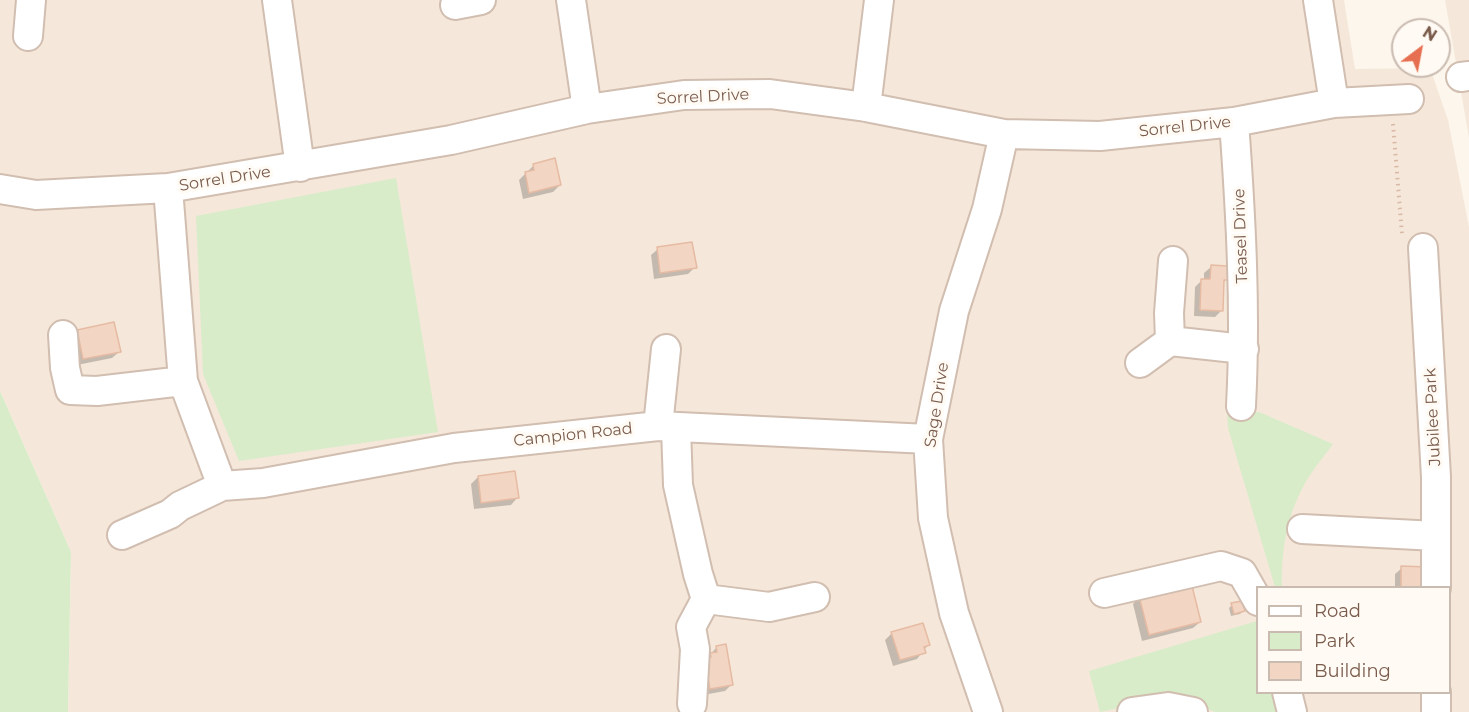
<!DOCTYPE html>
<html>
<head>
<meta charset="utf-8">
<style>
  body { margin:0 }
  #map { position:relative; width:1469px; height:712px; overflow:hidden; background:#fdf6ec; font-family:Montserrat,sans-serif }
  canvas { display:block }
  .legend { position:absolute; left:1256px; top:586px; width:195px; height:108px; box-sizing:border-box; background:#fffaf3; border:2px solid #cabbb1; margin:0; padding:8px 10px; list-style:none; font-size:18px; color:#7a5c4d }
  .legend li { display:flex; align-items:center; gap:12px; height:30px }
  .legend b { width:30px; border:2px solid #cabbb1 }
  .north { position:absolute; left:1391px; top:18px; width:60px; height:60px; box-sizing:border-box; background:#fffaf3; border:2px solid #cabbb1; border-radius:50%; rotate:32deg; font-size:16px; font-weight:700; line-height:24px; text-align:center; color:#7a5c4d }
  .north::after { content:''; display:block; margin:auto; width:21px; height:27px; background:#e76f51; clip-path:polygon(50% 0,100% 100%,50% 72%,0 100%) }
</style>
</head>
<body>
<div id="map">
<canvas width="1469" height="712"></canvas>
<ul class="legend">
<li><b style="height:8px;background:#fff"></b>Road</li>
<li><b style="height:16px;background:#d8ecc9"></b>Park</li>
<li><b style="height:16px;background:#f3d5c3"></b>Building</li>
</ul>
<div class="north">N</div>
</div>
<script>
const context = document.querySelector('canvas').getContext('2d');
context.lineJoin = 'round';
function paint(path, color) {
  context.fillStyle = color;
  context.fill(path, 'evenodd');
}
function trace(path, color, width, dash) {
  context.strokeStyle = color;
  context.lineWidth = width;
  context.lineCap = dash ? 'butt' : 'round';
  context.setLineDash(dash || []);
  context.stroke(path);
}
function label(font, color, halo, rows, align = 'center') {
  context.font = font + ' Montserrat,sans-serif';
  context.lineWidth = 6;
  context.setLineDash([]);
  context.textBaseline = 'middle';
  context.strokeStyle = halo;
  context.fillStyle = color;
  for (const [text, x, y, turn = 0] of rows) {
    context.save();
    context.translate(x, y);
    context.rotate((+turn || 0) * Math.PI / 180);
    context.textAlign = isNaN(turn) ? turn : align;
    if (halo) context.strokeText(text, 0, 0);
    context.fillText(text, 0, 0);
    context.restore();
  }
}
paint(new Path2D(`
  M 0,0 L 1344,0 L 1355,69 L 1430,68 L 1448,120 L 1469,227 L 1469,712 L 68,712 L 71,552 L 0,391 ZM 1258,588 L 1450,588 L 1450,692 L 1258,692 Z
  M 1445,0 L 1469,0 L 1469,138 Z`), '#f5e8da');
paint(new Path2D(`
  M 396,178 L 438,432 L 239,461 L 203,374 L 196,216 Z
  M 0,391 L 71,552 L 68,712 L 0,712 Z
  M 1227,411 L 1259,412 L 1333,444 C 1322,459 1309,474 1301,491 C 1286,520 1281,555 1282,587 L 1275,587 L 1228,428 Z
  M 1257,621 L 1258,692 L 1283,693 L 1289,712 L 1215,712 L 1193,703 L 1161,699 L 1100,712 L 1089,671 Z`), '#d8ecc9');
paint(new Path2D(`
  M 534,165 L 560,185 L 553,192 L 523,199 L 519,180 Z
  M 658,249 L 695,267 L 688,274 L 654,279 L 651,255 Z
  M 1211,267 L 1226,279 L 1223,283 L 1222,310 L 1215,317 L 1194,316 L 1195,287 L 1202,280 L 1204,280 L 1204,273 Z
  M 78,331 L 119,352 L 112,358 L 77,365 L 71,338 Z
  M 478,477 L 517,498 L 511,505 L 474,509 L 471,484 Z
  M 1402,568 L 1426,588 L 1395,588 L 1395,574 Z
  M 1139,597 L 1200,622 L 1193,628 L 1142,641 L 1133,604 Z
  M 1232,605 L 1243,611 L 1240,614 L 1231,616 L 1229,608 Z
  M 892,633 L 928,645 L 917,659 L 893,666 L 885,640 Z
  M 717,647 L 732,684 L 725,691 L 703,695 L 706,659 Z`), '#0003');
const building = new Path2D(`
  M 555,158 L 561,185 L 529,193 L 525,172 L 534,170 L 533,164 Z
  M 692,242 L 697,268 L 660,273 L 657,247 Z
  M 1211,265 L 1228,266 L 1228,280 L 1224,280 L 1223,311 L 1200,310 L 1201,279 L 1210,279 Z
  M 114,322 L 121,352 L 83,359 L 77,330 Z
  M 515,471 L 519,498 L 481,503 L 478,476 Z
  M 1401,566 L 1428,567 L 1427,588 L 1401,588 Z
  M 1191,582 L 1201,622 L 1149,635 L 1139,596 Z
  M 1242,601 L 1245,611 L 1234,614 L 1231,603 Z
  M 923,623 L 930,645 L 924,647 L 926,653 L 900,660 L 891,632 Z
  M 726,644 L 733,685 L 710,689 L 704,658 L 711,657 L 710,653 L 717,652 L 716,646 Z`);
paint(building, '#f3d5c3');
trace(building, '#e6bba3', 1.5);
const minor = new Path2D(`
  M 277,0 L 300,167
  M 571,0 L 587,109
  M 1318,0 L 1334,103
  M 455,5 L 481,0
  M 28,36 L 31,0
  M 1461,77 L 1469,76
  M 866,107 L 879,0
  M 1234,122 C 1241,217 1246,311 1241,406
  M 168,188 L 183,381 L 222,486
  M 0,189 L 36,195 L 168,188 L 451,140 L 587,109 L 684,95 L 770,94 L 866,107 L 1004,134 L 1100,136 L 1234,122 L 1334,103 L 1409,99
  M 1423,248 L 1436,477 L 1436,588
  M 63,335 L 65,368 L 70,390 L 97,391 L 183,381
  M 1170,341 L 1169,313 L 1173,261
  M 1140,363 L 1170,341 L 1244,349
  M 658,426 L 666,349
  M 676,428 L 678,485 L 698,574 L 706,599 L 691,627 L 695,649 L 692,704
  M 1302,529 L 1436,536
  M 122,535 L 170,514 L 180,506 L 222,486 L 263,483 L 454,448 L 658,426 L 928,439
  M 1104,593 L 1221,566 L 1242,573 L 1258,601
  M 706,599 L 769,607 L 815,597
  M 1287,692 L 1292,712
  M 1436,692 L 1436,712
  M 988,712 L 954,613 L 933,518 L 928,439 L 954,311 L 987,209 L 1004,134
  M 1132,712 L 1168,707 L 1193,712`);
trace(minor, '#d1beb0', 32);
trace(new Path2D(`
  M 1393,124 L 1402,234`), '#d9b8a5', 4, [1.5, 4.5]);
trace(minor, '#fff', 28);
label('16px', '#7a5c4d', '#fffaf3', [
  ["Sorrel Drive",703,97,-3],
  ["Sorrel Drive",1185,127,-6],
  ["Sorrel Drive",225,179,-9],
  ["Teasel Drive",1241,236,-92],
  ["Sage Drive",937,405,-81],
  ["Jubilee Park",1433,417,-93],
  ["Campion Road",573,435,-6]
]);
</script>
</body>
</html>
